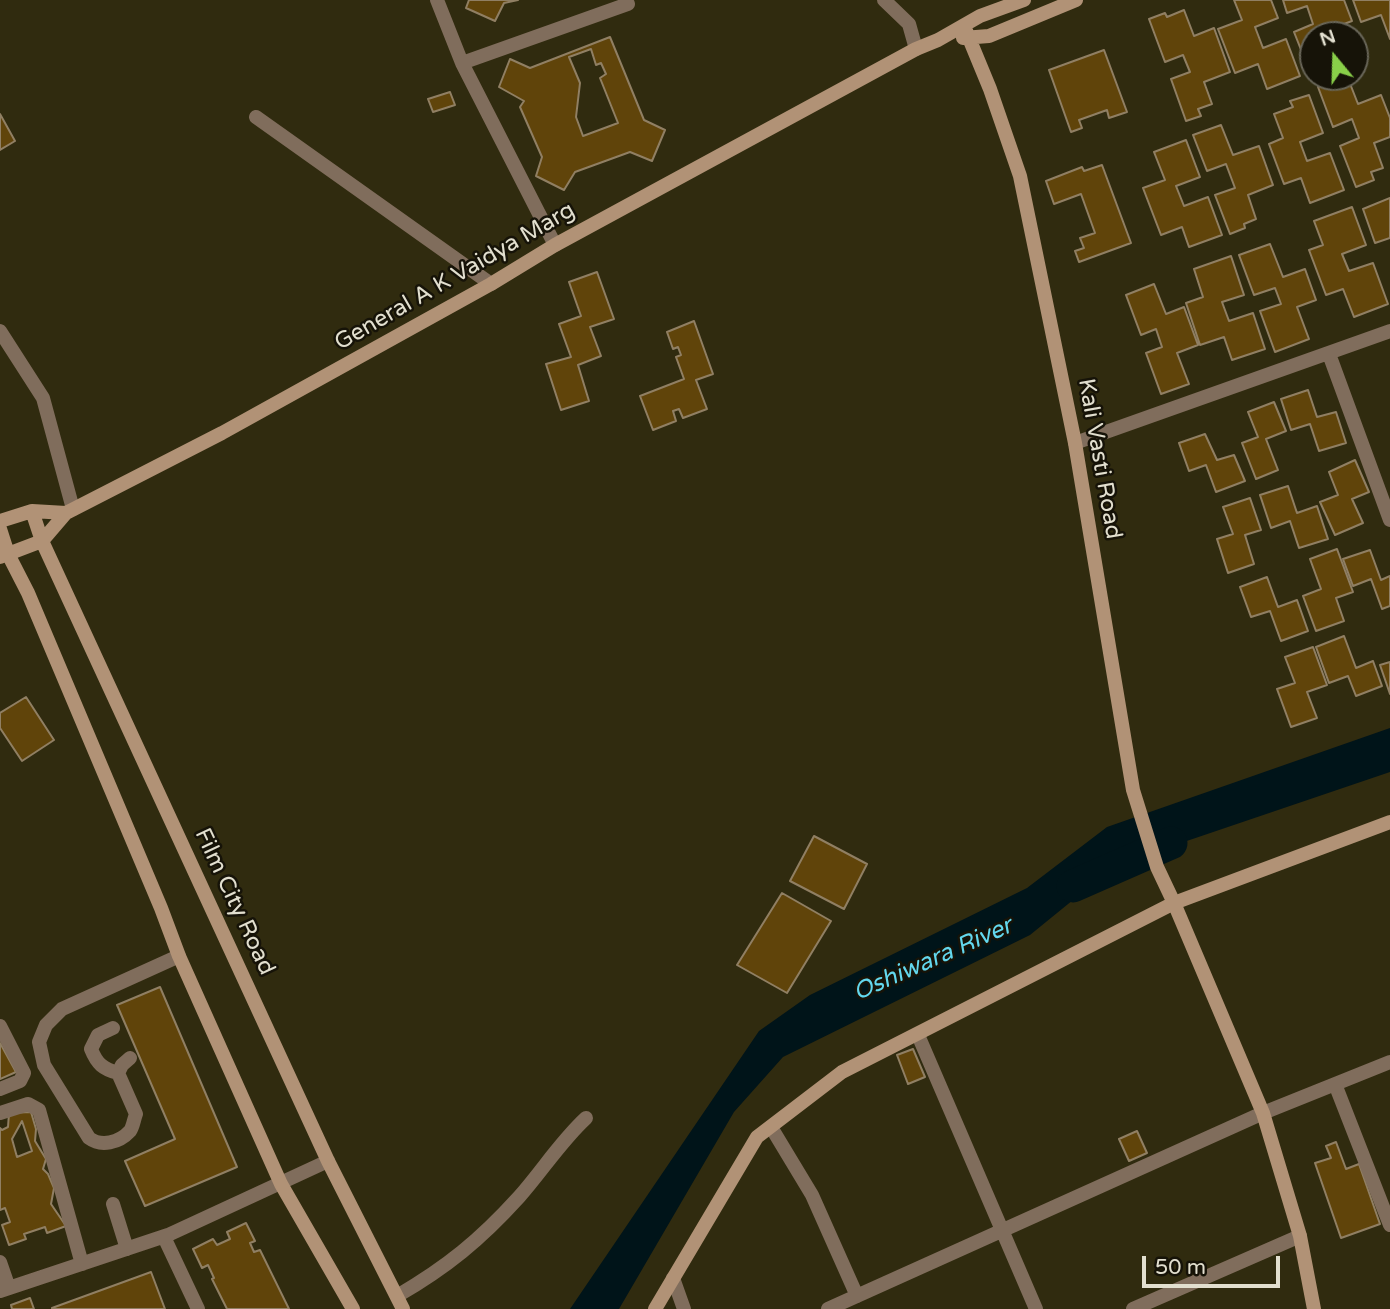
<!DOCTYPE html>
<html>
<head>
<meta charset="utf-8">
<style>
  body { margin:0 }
  #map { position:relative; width:1390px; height:1309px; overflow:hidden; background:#302b0f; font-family:"Varela Round",sans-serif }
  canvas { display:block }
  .north { position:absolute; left:1299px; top:21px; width:70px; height:70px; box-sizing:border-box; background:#161308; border:2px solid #686558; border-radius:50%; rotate:341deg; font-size:19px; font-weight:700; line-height:28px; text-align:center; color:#e2dfcf }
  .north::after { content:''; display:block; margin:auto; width:24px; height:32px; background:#89cf49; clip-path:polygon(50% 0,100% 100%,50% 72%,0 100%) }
  .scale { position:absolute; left:1142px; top:1256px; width:138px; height:32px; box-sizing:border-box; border:4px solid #e2dfcf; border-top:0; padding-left:9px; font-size:21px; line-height:24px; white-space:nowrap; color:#e2dfcf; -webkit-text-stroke:5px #161308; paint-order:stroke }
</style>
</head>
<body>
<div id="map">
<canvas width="1390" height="1309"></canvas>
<div class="north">N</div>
<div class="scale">50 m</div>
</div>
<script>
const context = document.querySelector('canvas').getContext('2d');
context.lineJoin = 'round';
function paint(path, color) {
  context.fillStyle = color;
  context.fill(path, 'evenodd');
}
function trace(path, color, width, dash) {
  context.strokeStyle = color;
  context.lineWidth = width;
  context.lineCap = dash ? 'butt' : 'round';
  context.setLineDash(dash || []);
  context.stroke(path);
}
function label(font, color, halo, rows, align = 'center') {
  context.font = font + ' "Varela Round",sans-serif';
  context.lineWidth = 5;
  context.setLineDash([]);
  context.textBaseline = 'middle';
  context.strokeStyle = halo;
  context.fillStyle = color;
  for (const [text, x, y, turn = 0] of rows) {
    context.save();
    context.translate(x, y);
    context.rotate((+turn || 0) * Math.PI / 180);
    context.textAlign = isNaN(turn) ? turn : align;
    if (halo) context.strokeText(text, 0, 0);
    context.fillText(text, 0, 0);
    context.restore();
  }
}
paint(new Path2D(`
  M 1390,728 L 1390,772 L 1116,865 L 1030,935 L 783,1057 L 734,1112 L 619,1309 L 570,1309 L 759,1031 L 810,995 L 1027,888 L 1107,827 Z`), '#001419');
trace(new Path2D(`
  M 1073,886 L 1171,843`), '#001419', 33);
const building = new Path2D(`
  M 469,0 L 518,0 L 504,3 L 495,21 L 466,8 Z
  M 1234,0 L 1271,0 L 1278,18 L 1255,27 L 1263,48 L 1286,39 L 1300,76 L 1267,89 L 1258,64 L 1235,73 L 1218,29 L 1242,20 Z
  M 1283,0 L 1344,0 L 1352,21 L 1325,31 L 1326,35 L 1313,35 L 1313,74 L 1311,75 L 1294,32 L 1313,24 L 1307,6 L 1287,13 Z
  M 1353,0 L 1390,0 L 1390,39 L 1381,15 L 1361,22 Z
  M 1184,10 L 1194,36 L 1214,28 L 1230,72 L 1204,82 L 1212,104 L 1198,109 L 1201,116 L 1186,121 L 1171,79 L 1190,72 L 1183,55 L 1165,62 L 1149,19 L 1165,13 L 1167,17 Z
  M 610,37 L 644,120 L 665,130 L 652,161 L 630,152 L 575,172 L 564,190 L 536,176 L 542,157 L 520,107 L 524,101 L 499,87 L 510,59 L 530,68 ZM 591,49 L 596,65 L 601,63 L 606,74 L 600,78 L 618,123 L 583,136 L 576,117 L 580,83 L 569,57 Z
  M 1104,50 L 1127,112 L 1109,118 L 1107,110 L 1079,120 L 1082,128 L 1071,132 L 1049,70 Z
  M 1333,81 L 1335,87 L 1349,81 L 1358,104 L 1381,95 L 1390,118 L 1390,137 L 1374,143 L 1383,168 L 1371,172 L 1374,180 L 1356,187 L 1340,146 L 1359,138 L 1352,119 L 1333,127 L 1318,87 Z
  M 450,92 L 455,105 L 433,112 L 428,99 Z
  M 1309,95 L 1323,133 L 1300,142 L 1307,161 L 1330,153 L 1344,190 L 1310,203 L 1301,178 L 1284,184 L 1269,144 L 1283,138 L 1274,114 L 1293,107 L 1290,101 Z
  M 0,114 L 15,141 L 0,150 Z
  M 1221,125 L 1233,155 L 1259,146 L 1273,185 L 1248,195 L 1256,219 L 1244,224 L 1245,228 L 1230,234 L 1215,195 L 1235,188 L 1226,164 L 1207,171 L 1193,135 Z
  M 1186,140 L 1200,177 L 1176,186 L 1184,206 L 1208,197 L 1222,235 L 1189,247 L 1182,227 L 1161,235 L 1143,188 L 1165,180 L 1154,152 Z
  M 1102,165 L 1131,243 L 1079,262 L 1075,251 L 1084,248 L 1080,238 L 1095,233 L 1081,194 L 1054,204 L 1046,181 L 1082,167 L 1084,171 Z
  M 1390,198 L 1390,238 L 1375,243 L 1363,209 Z
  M 1352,207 L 1366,245 L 1342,254 L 1349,271 L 1373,263 L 1388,304 L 1354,317 L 1343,289 L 1326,295 L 1309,250 L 1323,245 L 1314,221 Z
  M 1270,244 L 1283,277 L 1305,269 L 1316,300 L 1297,307 L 1309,339 L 1275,352 L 1260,311 L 1281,304 L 1275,288 L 1254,295 L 1239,255 Z
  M 1231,256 L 1244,295 L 1222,302 L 1229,321 L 1253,313 L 1265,349 L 1232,360 L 1224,337 L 1200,345 L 1186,303 L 1203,297 L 1194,269 Z
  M 597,272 L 614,319 L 590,327 L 601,356 L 578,365 L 589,401 L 561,410 L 546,364 L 571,357 L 559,324 L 581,316 L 569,282 Z
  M 1154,284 L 1166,314 L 1184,307 L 1198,345 L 1177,353 L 1189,384 L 1161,394 L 1146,353 L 1162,347 L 1156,329 L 1141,335 L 1126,295 Z
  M 694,321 L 713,374 L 696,380 L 707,409 L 683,418 L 679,409 L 673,411 L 676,421 L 653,430 L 640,396 L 684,379 L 676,357 L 681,355 L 678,347 L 673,349 L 667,332 Z
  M 1308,390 L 1317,417 L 1336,412 L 1346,443 L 1319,451 L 1310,424 L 1291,430 L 1281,399 Z
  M 1274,402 L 1286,431 L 1266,439 L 1278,470 L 1256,479 L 1242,443 L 1258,437 L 1248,412 Z
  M 1205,434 L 1217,460 L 1234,455 L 1245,481 L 1216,492 L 1206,465 L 1189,471 L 1179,443 Z
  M 1355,460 L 1369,492 L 1352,499 L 1363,523 L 1335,535 L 1320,502 L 1338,495 L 1329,472 Z
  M 1288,486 L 1297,513 L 1317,506 L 1328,539 L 1299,548 L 1290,521 L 1271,528 L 1260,495 Z
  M 1250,498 L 1261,530 L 1245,535 L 1254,564 L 1228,573 L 1217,539 L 1233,534 L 1223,507 Z
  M 1337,549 L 1353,592 L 1336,598 L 1344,621 L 1316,631 L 1303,596 L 1321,589 L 1310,559 Z
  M 1370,550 L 1381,580 L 1390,576 L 1390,606 L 1382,609 L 1371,579 L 1353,586 L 1343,559 Z
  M 1267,577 L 1278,607 L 1297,600 L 1308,631 L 1281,641 L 1270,611 L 1251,617 L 1240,587 Z
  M 1344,636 L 1356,668 L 1373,661 L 1382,686 L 1356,696 L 1348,676 L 1329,683 L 1316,647 Z
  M 1313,647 L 1327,685 L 1307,692 L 1317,718 L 1291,727 L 1277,689 L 1295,683 L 1285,657 Z
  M 1390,662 L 1390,694 L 1380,665 Z
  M 26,697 L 54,740 L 22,761 L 0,728 L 0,713 Z
  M 814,836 L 867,864 L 844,909 L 790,881 Z
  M 782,893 L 831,921 L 787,993 L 737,965 Z
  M 160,987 L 237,1167 L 145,1206 L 125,1161 L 175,1139 L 117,1005 Z
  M 0,1043 L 16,1072 L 0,1079 Z
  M 913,1049 L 925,1077 L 908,1084 L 897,1055 Z
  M 31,1112 L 36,1129 L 35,1141 L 46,1159 L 43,1169 L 48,1174 L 54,1188 L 51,1204 L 66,1226 L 47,1233 L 45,1227 L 24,1234 L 26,1239 L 9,1245 L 2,1225 L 10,1222 L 5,1208 L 0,1210 L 0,1128 L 2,1130 L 8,1127 L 9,1113 ZM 22,1121 L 32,1151 L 17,1157 L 12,1139 Z
  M 1137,1131 L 1147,1153 L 1129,1161 L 1119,1139 Z
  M 1336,1142 L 1346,1169 L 1359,1164 L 1380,1224 L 1341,1238 L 1315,1163 L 1331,1158 L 1326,1146 Z
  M 246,1223 L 255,1241 L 250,1243 L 254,1252 L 260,1250 L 289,1309 L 227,1309 L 212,1279 L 214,1278 L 208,1265 L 202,1268 L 193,1249 L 213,1239 L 217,1245 L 230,1239 L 227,1232 Z
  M 151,1272 L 165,1309 L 52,1309 L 52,1308 Z
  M 30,1298 L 34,1309 L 12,1309 L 11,1305 Z`);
paint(building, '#60440a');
trace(building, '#907f63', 2);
trace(new Path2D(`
  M 437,0 L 462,63 L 555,245
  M 884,0 L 909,24 L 916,49
  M 462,63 L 628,4
  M 256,117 L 491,284
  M 0,331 L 43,398 L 73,509
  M 1329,354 L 1390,520
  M 1075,443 L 1390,331
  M 0,1026 L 24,1073 L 20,1081 L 0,1089
  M 113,1028 L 98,1035 L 91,1049 C 97,1064 103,1069 118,1073
  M 918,1035 L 1036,1309
  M 130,1058 L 122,1065 L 118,1073 L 136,1114 C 134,1119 133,1127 130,1131 C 119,1143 101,1147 89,1138 L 44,1065 L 39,1042 L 46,1025 L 62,1009 L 179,956
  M 1335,1084 L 1390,1225
  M 0,1113 L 28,1104 L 39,1110 L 82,1264
  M 771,1127 L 812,1195 L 857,1296
  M 113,1204 L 127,1249
  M 164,1237 L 198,1309
  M 0,1262 L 9,1288
  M 673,1278 L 684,1309
  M 0,1291 L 168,1235 L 328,1161
  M 397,1296 C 447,1267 480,1240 519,1197 C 542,1171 561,1141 586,1118
  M 828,1309 L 1263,1113 L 1390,1062
  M 1133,1309 L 1300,1236`), '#806d5c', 14);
trace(new Path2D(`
  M 964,26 L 990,89 L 1020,176 L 1075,443 L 1133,790 L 1157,867 L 1174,903 L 1263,1113 L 1300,1236 L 1314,1309
  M 963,38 L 989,36 L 1076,0
  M 32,511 L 42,541 L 328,1161 L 403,1309
  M 0,521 L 32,511 L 66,513
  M 0,529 L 8,554 L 28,593 L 161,908 L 179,956 L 281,1184 L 353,1309
  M 0,557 L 42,541 L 66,513 L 222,433 L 491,284 L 555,245 L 916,49 L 938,40 L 980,16 L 1024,0
  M 655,1309 L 757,1137 L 842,1072 L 1174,903 L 1390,822`), '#b19276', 14);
label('23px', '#e2dfcf', '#161308', [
  ["General A K Vaidya Marg",455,277,-30],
  ["Kali Vasti Road",1099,459,80],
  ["Film City Road",234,902,65]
]);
label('italic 24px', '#63d8ee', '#161308', [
  ["Oshiwara River",933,960,-24]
]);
</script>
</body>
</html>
